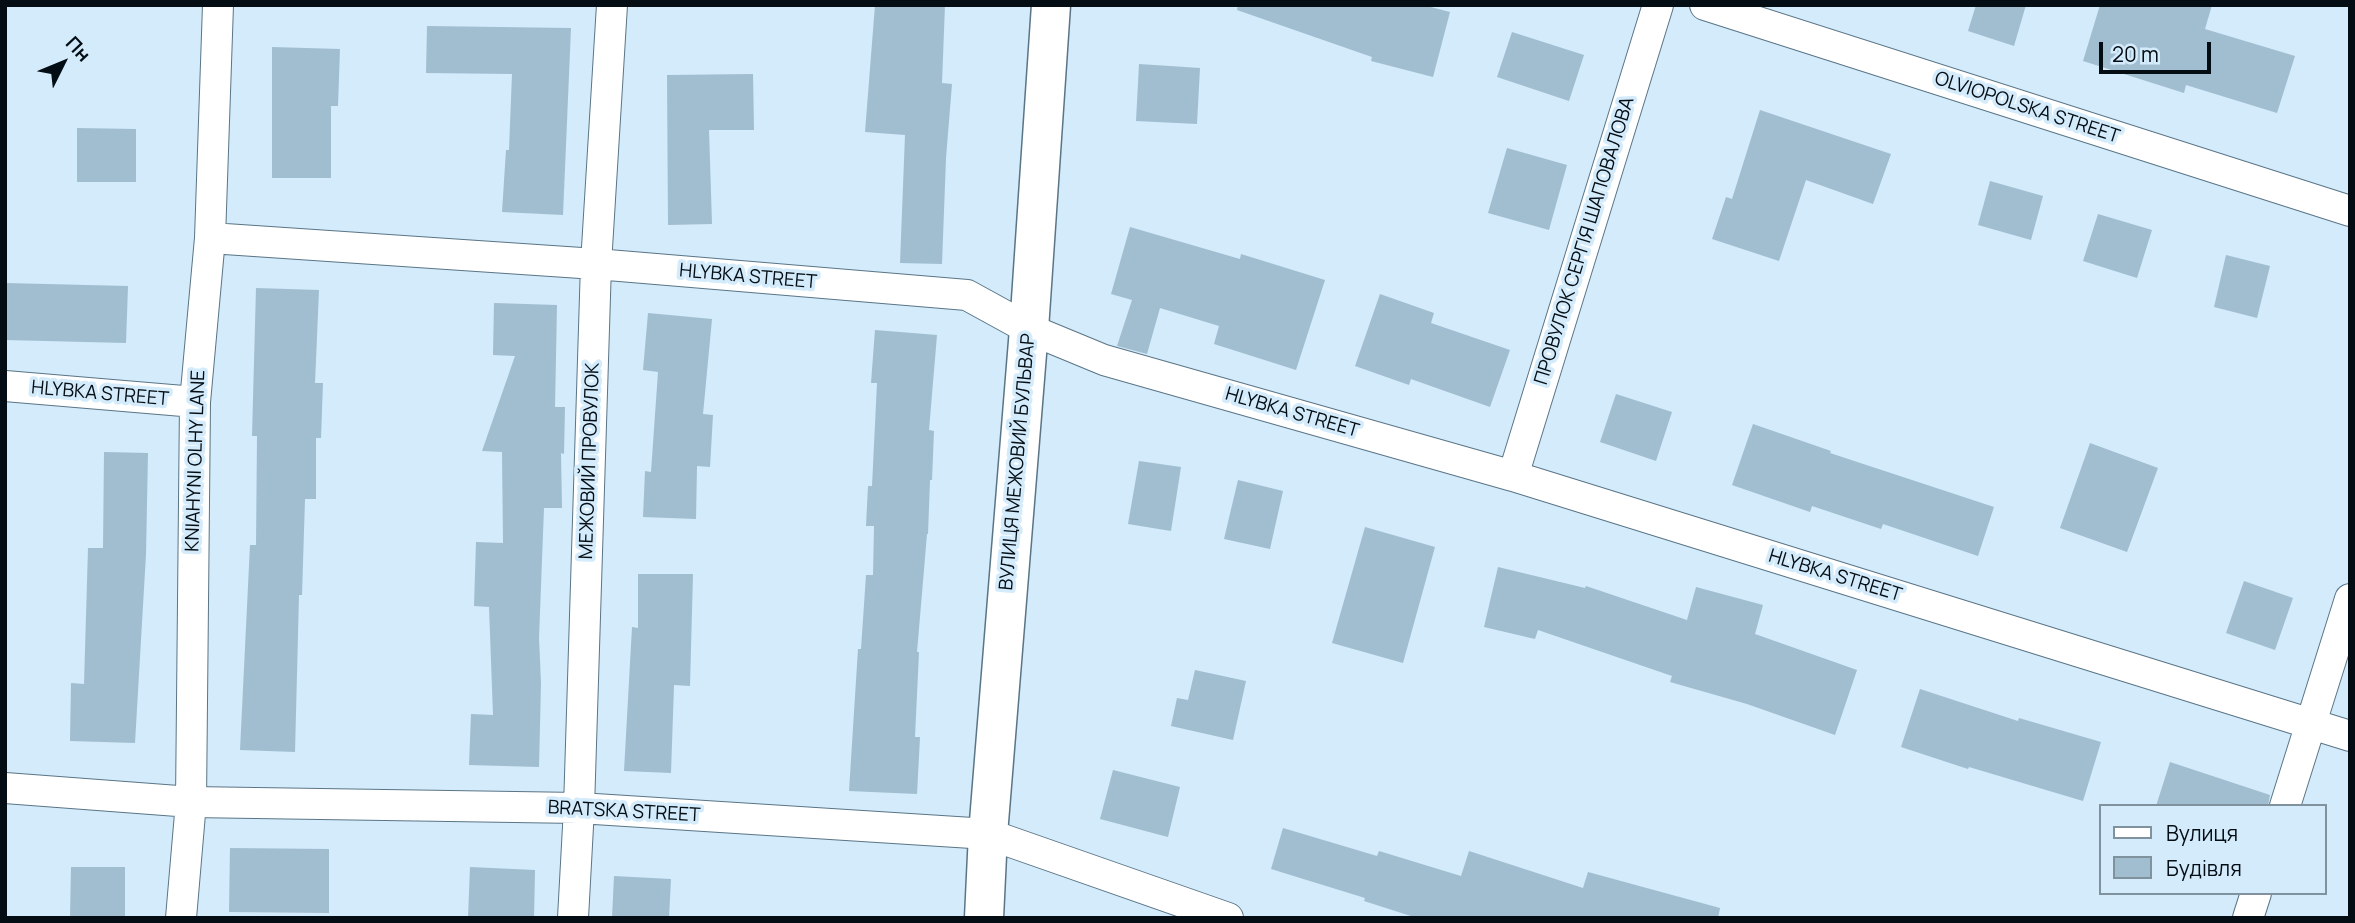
<!DOCTYPE html>
<html>
<head>
<meta charset="utf-8">
<style>
  body { margin:0 }
  #map { position:relative; width:2355px; height:923px; overflow:hidden; background:#d3ebfb; font-family:Manrope,sans-serif }
  canvas { display:block }
  .frame { position:absolute; inset:0; border:7px solid #040d13; pointer-events:none }
  .legend { position:absolute; left:2099px; top:804px; width:228px; height:91px; box-sizing:border-box; background:#d3ebfb; border:2px solid #80929e; margin:0; padding:9px 12px; list-style:none; font-size:21px; color:#040d13 }
  .legend li { display:flex; align-items:center; gap:14px; height:35px }
  .legend b { width:35px; border:2px solid #80929e }
  .north { position:absolute; left:28px; top:28px; width:70px; height:70px; -webkit-text-stroke:5px #d3ebfb; paint-order:stroke; rotate:47deg; font-size:19px; font-weight:700; line-height:28px; text-align:center; color:#040d13 }
  .north::after { content:''; display:block; margin:auto; width:24px; height:32px; background:#040d13; clip-path:polygon(50% 0,100% 100%,50% 72%,0 100%) }
  .scale { position:absolute; left:2099px; top:42px; width:112px; height:32px; box-sizing:border-box; border:4px solid #040d13; border-top:0; padding-left:9px; font-size:21px; line-height:24px; white-space:nowrap; color:#040d13; -webkit-text-stroke:5px #d3ebfb; paint-order:stroke }
</style>
</head>
<body>
<div id="map">
<canvas width="2355" height="923"></canvas>
<div class="frame"></div>
<ul class="legend">
<li><b style="height:9px;background:#fff"></b>Вулиця</li>
<li><b style="height:19px;background:#a1bdd0"></b>Будівля</li>
</ul>
<div class="north">Пн</div>
<div class="scale">20 m</div>
</div>
<script>
const context = document.querySelector('canvas').getContext('2d');
context.lineJoin = 'round';
function paint(path, color) {
  context.fillStyle = color;
  context.fill(path, 'evenodd');
}
function trace(path, color, width, dash) {
  context.strokeStyle = color;
  context.lineWidth = width;
  context.lineCap = dash ? 'butt' : 'round';
  context.setLineDash(dash || []);
  context.stroke(path);
}
function label(font, color, halo, rows, align = 'center') {
  context.font = font + ' Manrope,sans-serif';
  context.lineWidth = 7;
  context.setLineDash([]);
  context.textBaseline = 'middle';
  context.strokeStyle = halo;
  context.fillStyle = color;
  for (const [text, x, y, turn = 0] of rows) {
    context.save();
    context.translate(x, y);
    context.rotate((+turn || 0) * Math.PI / 180);
    context.textAlign = isNaN(turn) ? turn : align;
    if (halo) context.strokeText(text, 0, 0);
    context.fillText(text, 0, 0);
    context.restore();
  }
}
paint(new Path2D(`
  M 875,5 L 945,5 L 942,83 L 952,84 L 946,158 L 942,264 L 900,263 L 905,135 L 865,132 Z
  M 1238,5 L 1423,5 L 1450,12 L 1433,77 L 1371,61 L 1372,57 L 1237,10 Z
  M 1976,5 L 2026,5 L 2014,46 L 1968,31 Z
  M 2100,5 L 2212,5 L 2205,29 L 2295,56 L 2277,113 L 2186,85 L 2184,93 L 2083,61 Z
  M 427,26 L 571,28 L 563,215 L 502,212 L 506,150 L 509,150 L 512,74 L 426,73 Z
  M 1512,32 L 1584,55 L 1569,101 L 1497,77 Z
  M 272,47 L 340,49 L 338,106 L 331,106 L 331,178 L 272,178 Z
  M 1139,64 L 1200,68 L 1197,124 L 1136,121 Z
  M 753,74 L 754,130 L 709,130 L 712,224 L 668,225 L 667,75 Z
  M 1760,110 L 1891,154 L 1873,204 L 1806,180 L 1779,261 L 1712,239 L 1726,197 L 1732,199 Z
  M 77,128 L 136,129 L 136,182 L 77,182 Z
  M 1507,148 L 1567,165 L 1549,230 L 1488,213 Z
  M 1990,181 L 2043,196 L 2031,240 L 1978,225 Z
  M 2098,214 L 2152,230 L 2137,278 L 2083,261 Z
  M 1130,227 L 1240,259 L 1241,254 L 1325,280 L 1296,370 L 1214,344 L 1219,326 L 1160,308 L 1147,354 L 1117,346 L 1132,300 L 1111,294 Z
  M 2226,255 L 2270,266 L 2257,318 L 2214,307 Z
  M 5,283 L 128,286 L 126,343 L 5,340 Z
  M 256,288 L 319,290 L 315,383 L 323,383 L 321,438 L 316,438 L 316,499 L 305,499 L 302,595 L 299,595 L 295,752 L 240,750 L 250,545 L 256,545 L 257,436 L 252,436 Z
  M 1380,294 L 1434,313 L 1431,323 L 1510,350 L 1490,407 L 1411,379 L 1409,385 L 1355,366 Z
  M 494,303 L 557,305 L 555,407 L 565,407 L 564,454 L 561,453 L 562,508 L 544,508 L 539,638 L 541,683 L 539,767 L 469,765 L 471,714 L 493,715 L 489,607 L 474,606 L 476,542 L 503,543 L 502,452 L 482,451 L 515,356 L 493,355 Z
  M 648,313 L 712,319 L 703,414 L 713,415 L 710,467 L 697,466 L 696,519 L 643,517 L 645,471 L 651,472 L 658,372 L 643,370 Z
  M 875,330 L 937,335 L 929,430 L 934,431 L 932,480 L 930,480 L 928,534 L 927,534 L 917,652 L 919,652 L 915,737 L 920,737 L 917,794 L 849,791 L 858,649 L 861,649 L 866,575 L 873,575 L 874,526 L 866,526 L 868,486 L 872,486 L 877,383 L 871,383 Z
  M 1616,394 L 1672,412 L 1656,461 L 1600,442 Z
  M 1753,424 L 1831,451 L 1830,453 L 1994,507 L 1978,556 L 1883,524 L 1881,529 L 1812,506 L 1810,512 L 1732,485 Z
  M 2090,443 L 2158,468 L 2127,552 L 2060,528 Z
  M 104,452 L 148,453 L 146,554 L 135,743 L 70,741 L 71,683 L 84,684 L 88,548 L 103,548 Z
  M 1139,461 L 1181,467 L 1171,531 L 1128,524 Z
  M 1238,480 L 1283,491 L 1270,549 L 1224,539 Z
  M 1365,527 L 1435,547 L 1403,663 L 1332,643 Z
  M 1498,567 L 1585,588 L 1586,586 L 1687,620 L 1696,587 L 1763,605 L 1755,634 L 1857,670 L 1835,735 L 1747,704 L 1670,682 L 1672,676 L 1538,630 L 1535,639 L 1484,627 Z
  M 638,574 L 693,574 L 690,686 L 674,685 L 671,773 L 624,771 L 632,627 L 638,628 Z
  M 2244,581 L 2293,598 L 2275,650 L 2226,633 Z
  M 1195,670 L 1246,681 L 1233,740 L 1171,726 L 1177,698 L 1188,700 Z
  M 1920,689 L 2018,721 L 2019,718 L 2101,742 L 2083,801 L 1969,767 L 1968,769 L 1901,747 Z
  M 2170,762 L 2270,795 L 2268,806 L 2156,806 Z
  M 1113,770 L 1180,787 L 1168,837 L 1100,819 Z
  M 1283,828 L 1377,856 L 1379,851 L 1461,876 L 1469,851 L 1583,888 L 1588,872 L 1720,908 L 1718,918 L 1417,918 L 1364,901 L 1365,898 L 1271,869 Z
  M 230,848 L 329,849 L 329,913 L 229,912 Z
  M 71,867 L 125,867 L 125,918 L 70,918 Z
  M 470,867 L 535,870 L 534,918 L 468,918 Z
  M 614,876 L 671,879 L 669,918 L 612,918 Z`), '#a1bdd0');
const street = new Path2D(`
  M 1705,5 L 2350,211
  M 210,238 L 596,264 L 967,295 L 1029,329 L 1104,360 L 1513,476 L 2350,736
  M 5,386 L 195,402
  M 1513,476 L 1658,5
  M 5,788 L 191,802 L 579,808 L 988,834 L 1228,918
  M 2285,806 L 2350,599
  M 181,918 L 191,802 L 195,402 L 210,238 L 218,5
  M 573,918 L 579,808 L 596,264 L 612,5
  M 2248,918 L 2256,893`);
const secondary = new Path2D(`
  M 984,918 L 988,834 L 1029,329 L 1051,5`);
trace(street, '#5a7586', 32);
trace(secondary, '#5a7586', 41);
trace(street, '#fff', 30);
trace(secondary, '#fff', 38);
label('19px', '#040d13', '#d3ebfb', [
  ["OLVIOPOLSKA STREET",2027,108,18],
  ["ПРОВУЛОК СЕРГІЯ ШАПОВАЛОВА",1585,241,-73],
  ["HLYBKA STREET",748,277,5],
  ["HLYBKA STREET",100,394,5],
  ["HLYBKA STREET",1292,413,16],
  ["KNIAHYNI OLHY LANE",196,461,-88],
  ["МЕЖОВИЙ ПРОВУЛОК",590,461,-88],
  ["ВУЛИЦЯ МЕЖОВИЙ БУЛЬВАР",1018,462,-85],
  ["HLYBKA STREET",1835,576,17],
  ["BRATSKA STREET",624,812,3]
]);
</script>
</body>
</html>
